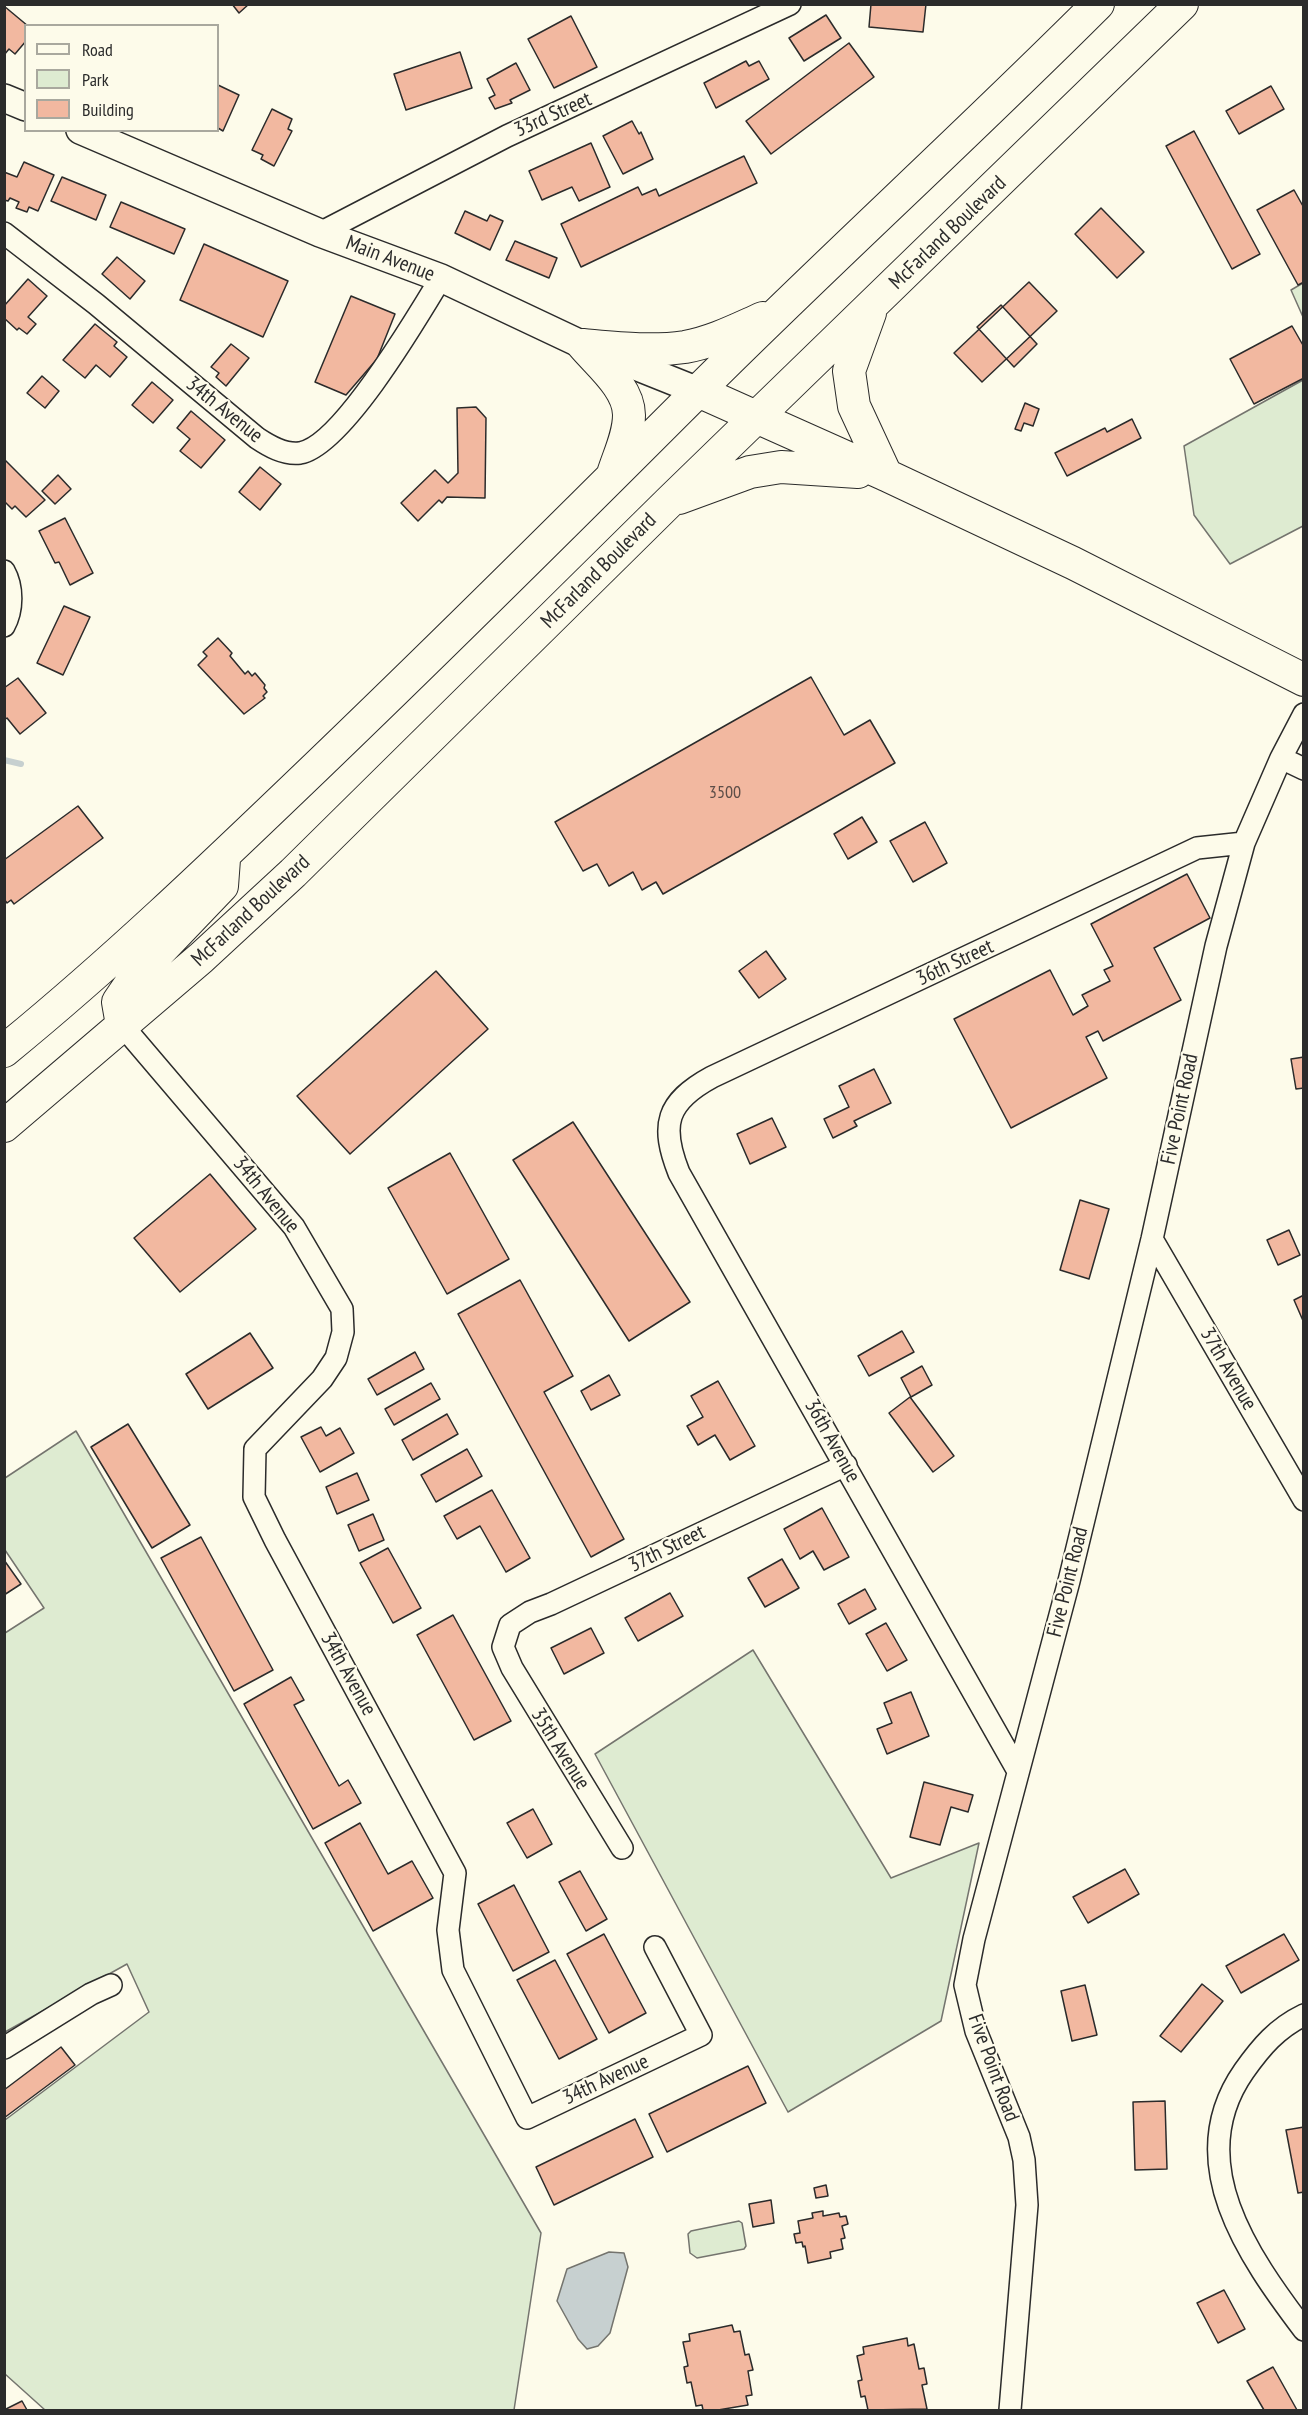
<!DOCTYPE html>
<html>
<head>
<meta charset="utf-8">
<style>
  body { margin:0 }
  #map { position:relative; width:1308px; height:2415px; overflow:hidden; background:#fdfbea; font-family:"PT Sans Narrow",sans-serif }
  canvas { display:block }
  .frame { position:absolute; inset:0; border:6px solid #2b2b2b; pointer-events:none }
  .legend { position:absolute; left:24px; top:24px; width:195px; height:108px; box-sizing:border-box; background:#fdfbea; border:2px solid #a9a89e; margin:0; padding:8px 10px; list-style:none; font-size:18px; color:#2b2b2b }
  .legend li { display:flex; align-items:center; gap:12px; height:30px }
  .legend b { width:30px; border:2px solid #a9a89e }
</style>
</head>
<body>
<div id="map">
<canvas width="1308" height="2415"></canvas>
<div class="frame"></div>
<ul class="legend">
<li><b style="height:8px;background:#fdfbea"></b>Road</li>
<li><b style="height:16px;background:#deebd1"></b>Park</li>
<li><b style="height:16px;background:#f2b8a0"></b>Building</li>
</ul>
</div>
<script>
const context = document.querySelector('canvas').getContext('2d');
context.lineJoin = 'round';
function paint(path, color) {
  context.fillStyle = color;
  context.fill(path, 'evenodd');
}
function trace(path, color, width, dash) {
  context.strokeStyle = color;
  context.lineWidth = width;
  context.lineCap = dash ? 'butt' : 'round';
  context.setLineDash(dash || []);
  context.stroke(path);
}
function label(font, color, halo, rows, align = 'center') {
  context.font = font + ' "PT Sans Narrow",sans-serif';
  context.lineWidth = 4.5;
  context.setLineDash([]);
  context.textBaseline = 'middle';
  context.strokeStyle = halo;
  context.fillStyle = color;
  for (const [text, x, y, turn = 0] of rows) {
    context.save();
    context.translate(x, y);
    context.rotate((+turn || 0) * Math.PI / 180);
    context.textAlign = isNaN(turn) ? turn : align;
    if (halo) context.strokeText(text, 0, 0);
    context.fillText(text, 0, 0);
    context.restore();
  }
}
const green = new Path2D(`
  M 1303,283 L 1303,317 L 1291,290 Z
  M 1303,380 L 1303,526 L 1230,564 L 1194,515 L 1184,446 Z
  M 76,1431 L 541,2233 L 514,2410 L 45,2410 L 5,2374 L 5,2120 L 149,2012 L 127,1964 L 5,2032 L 5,1633 L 44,1608 L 5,1550 L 5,1478 Z
  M 753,1650 L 891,1878 L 979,1843 L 941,2021 L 788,2112 L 595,1754 Z
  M 739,2221 L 742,2223 L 746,2246 L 744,2249 L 697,2258 L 690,2253 L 688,2234 L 691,2231 Z`);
paint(green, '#deebd1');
trace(green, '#74746e', 1.5);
const water = new Path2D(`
  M 609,2252 L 624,2253 L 628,2267 L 610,2333 L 598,2346 L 587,2349 L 578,2339 L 557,2301 L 567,2269 Z`);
paint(water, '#c7d0d0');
trace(water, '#74746e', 1.5);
trace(new Path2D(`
  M 4,760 L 21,764`), '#c7d0d0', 6);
const building = new Path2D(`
  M 232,4 L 249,4 L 239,13 Z
  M 871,4 L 926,4 L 923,32 L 869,27 Z
  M 4,6 L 28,26 L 26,26 L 26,41 L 15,54 L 9,49 L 4,55 Z
  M 826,15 L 841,38 L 804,61 L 789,38 Z
  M 571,16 L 597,67 L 554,88 L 528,39 Z
  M 849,43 L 874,77 L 771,154 L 746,121 Z
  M 460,52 L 472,88 L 406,110 L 394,74 Z
  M 746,61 L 749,66 L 759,61 L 769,79 L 716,108 L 704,83 Z
  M 516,63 L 530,90 L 510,100 L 512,103 L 495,109 L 489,98 L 495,95 L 487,79 Z
  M 218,85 L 239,95 L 223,131 L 218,128 Z
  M 1271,86 L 1284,109 L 1239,134 L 1226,111 Z
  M 272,109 L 292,119 L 288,129 L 292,131 L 274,166 L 261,159 L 263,155 L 252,150 Z
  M 632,121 L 639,134 L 641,132 L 653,159 L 623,174 L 603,136 Z
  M 1194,131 L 1260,254 L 1232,269 L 1166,146 Z
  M 591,143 L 610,187 L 579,201 L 572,187 L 542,200 L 529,171 Z
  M 744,156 L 757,183 L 581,267 L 561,224 L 638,187 L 642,195 L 656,189 L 659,196 Z
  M 24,162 L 54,175 L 38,211 L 29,207 L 27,212 L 16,208 L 19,202 L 10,198 L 8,201 L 4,200 L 4,172 L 17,177 Z
  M 62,177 L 106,195 L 96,220 L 51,201 Z
  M 1294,190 L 1304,208 L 1304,282 L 1298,285 L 1257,210 Z
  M 121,202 L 185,229 L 174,254 L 110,227 Z
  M 1101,208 L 1144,252 L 1117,278 L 1075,234 Z
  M 465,211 L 487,221 L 490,215 L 503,221 L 490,250 L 455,233 Z
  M 515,241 L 557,258 L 549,278 L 506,260 Z
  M 204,244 L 288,281 L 263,337 L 180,300 Z
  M 117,257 L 145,281 L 130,299 L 102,274 Z
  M 28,279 L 47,296 L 28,317 L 36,324 L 27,334 L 19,328 L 17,330 L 4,318 L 4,306 Z
  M 1029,282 L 1057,311 L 982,382 L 954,353 Z
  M 351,296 L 395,314 L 377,359 L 346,395 L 315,382 Z
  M 1001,305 L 1037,344 L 1014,367 L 977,327 Z
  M 95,324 L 117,342 L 114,346 L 127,357 L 110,377 L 96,365 L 85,378 L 63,360 Z
  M 1292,326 L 1304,347 L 1304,378 L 1254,404 L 1230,359 Z
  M 231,344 L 249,358 L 226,386 L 216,377 L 219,373 L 211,367 Z
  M 42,376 L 59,391 L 45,408 L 27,393 Z
  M 152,382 L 173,400 L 153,423 L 132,405 Z
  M 1025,403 L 1039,409 L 1033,426 L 1024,423 L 1021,431 L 1015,429 Z
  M 476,407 L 486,418 L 485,498 L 447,497 L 442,503 L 439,500 L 418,521 L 401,503 L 435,470 L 448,483 L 458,473 L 457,408 Z
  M 191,411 L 225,440 L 201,468 L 180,451 L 190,439 L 177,428 Z
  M 1132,419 L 1141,438 L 1067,476 L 1055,453 L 1105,428 L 1107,432 Z
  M 4,459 L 45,500 L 26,517 L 15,506 L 12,509 L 4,501 Z
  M 260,467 L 281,484 L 260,510 L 239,492 Z
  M 58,475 L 71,489 L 55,504 L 42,491 Z
  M 65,518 L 93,573 L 70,585 L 59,562 L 55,563 L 39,531 Z
  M 64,606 L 90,617 L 63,675 L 37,663 Z
  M 218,638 L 232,653 L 230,656 L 245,674 L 248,671 L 252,676 L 255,673 L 265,685 L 264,688 L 267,692 L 263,696 L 265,698 L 244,714 L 198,665 L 207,656 L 203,652 Z
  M 811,677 L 844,735 L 870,720 L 895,763 L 663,894 L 656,882 L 642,890 L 633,872 L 609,886 L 597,864 L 583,871 L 555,822 Z
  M 18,678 L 46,713 L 20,734 L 7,718 L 4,720 L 4,688 Z
  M 78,806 L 103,838 L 14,904 L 11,900 L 7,903 L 4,899 L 4,860 Z
  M 862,817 L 877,842 L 848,859 L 834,834 Z
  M 925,822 L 947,863 L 913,882 L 890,841 Z
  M 1187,874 L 1210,918 L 1154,948 L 1181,1000 L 1103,1041 L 1098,1031 L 1086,1037 L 1107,1078 L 1011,1128 L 954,1019 L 1050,970 L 1073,1015 L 1088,1006 L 1082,995 L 1110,981 L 1104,970 L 1113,966 L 1091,924 Z
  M 766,951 L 786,979 L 759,998 L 739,971 Z
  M 436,971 L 488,1029 L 350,1154 L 297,1096 Z
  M 1304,1057 L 1304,1088 L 1296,1089 L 1291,1059 Z
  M 874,1069 L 891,1103 L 854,1121 L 857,1126 L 833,1138 L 824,1119 L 849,1107 L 839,1086 Z
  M 772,1118 L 786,1147 L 750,1164 L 737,1134 Z
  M 573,1122 L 690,1302 L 629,1341 L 513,1160 Z
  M 450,1153 L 509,1259 L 447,1294 L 388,1188 Z
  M 210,1174 L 256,1229 L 180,1292 L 134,1238 Z
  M 1080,1200 L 1109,1209 L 1089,1279 L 1060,1270 Z
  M 1289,1230 L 1300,1255 L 1278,1265 L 1267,1240 Z
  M 520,1280 L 573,1376 L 544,1392 L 624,1539 L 591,1557 L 458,1314 Z
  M 1304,1295 L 1304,1323 L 1294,1300 Z
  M 902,1331 L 914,1352 L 869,1376 L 858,1356 Z
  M 250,1333 L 273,1368 L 208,1409 L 186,1374 Z
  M 415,1352 L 424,1369 L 377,1395 L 368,1379 Z
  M 922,1366 L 932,1385 L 911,1397 L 901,1378 Z
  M 609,1375 L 620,1395 L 591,1410 L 581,1391 Z
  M 718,1381 L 755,1446 L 730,1460 L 715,1435 L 698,1445 L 687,1426 L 703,1417 L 691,1396 Z
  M 431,1383 L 440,1399 L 394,1425 L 385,1409 Z
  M 910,1397 L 954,1456 L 933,1472 L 889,1413 Z
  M 447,1414 L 458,1434 L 413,1460 L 402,1440 Z
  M 128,1424 L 190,1525 L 152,1548 L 91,1447 Z
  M 321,1427 L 326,1436 L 340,1428 L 354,1453 L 320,1472 L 301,1437 Z
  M 467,1449 L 482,1476 L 436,1502 L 421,1475 Z
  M 357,1473 L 369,1500 L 337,1514 L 326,1487 Z
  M 492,1490 L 530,1558 L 506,1572 L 480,1526 L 457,1539 L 444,1516 Z
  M 822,1508 L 849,1557 L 824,1570 L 813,1551 L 800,1559 L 784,1529 Z
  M 373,1514 L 384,1540 L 359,1551 L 348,1525 Z
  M 201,1537 L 273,1670 L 234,1691 L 161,1558 Z
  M 388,1548 L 421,1608 L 393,1623 L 360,1563 Z
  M 782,1559 L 799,1588 L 765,1607 L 748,1578 Z
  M 4,1560 L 21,1584 L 4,1595 Z
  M 865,1589 L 876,1609 L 849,1624 L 838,1604 Z
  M 670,1593 L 683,1616 L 638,1641 L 625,1618 Z
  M 453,1615 L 511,1721 L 474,1740 L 417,1635 Z
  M 886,1623 L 907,1660 L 887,1671 L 866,1634 Z
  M 591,1628 L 604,1653 L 564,1674 L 551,1648 Z
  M 291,1677 L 304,1700 L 294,1705 L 339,1786 L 348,1780 L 361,1803 L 313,1829 L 244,1704 Z
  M 911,1692 L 929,1736 L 887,1754 L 877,1729 L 892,1723 L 884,1703 Z
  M 924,1782 L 973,1795 L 968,1812 L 951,1807 L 940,1845 L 910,1837 Z
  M 533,1809 L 552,1844 L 527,1858 L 507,1823 Z
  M 360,1823 L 388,1874 L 412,1861 L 433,1898 L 373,1931 L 325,1843 Z
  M 1125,1869 L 1139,1894 L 1088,1923 L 1073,1897 Z
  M 580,1871 L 607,1919 L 586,1931 L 559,1882 Z
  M 514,1885 L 549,1952 L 513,1971 L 478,1904 Z
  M 604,1934 L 646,2013 L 609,2033 L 567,1954 Z
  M 1284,1934 L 1299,1960 L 1241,1993 L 1226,1966 Z
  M 555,1960 L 597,2039 L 559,2059 L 517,1980 Z
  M 1202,1984 L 1223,2001 L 1181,2052 L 1160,2036 Z
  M 1085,1985 L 1097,2035 L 1072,2041 L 1061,1991 Z
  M 61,2047 L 75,2065 L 4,2118 L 4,2090 Z
  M 748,2066 L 766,2103 L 667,2152 L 649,2114 Z
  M 1165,2101 L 1167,2169 L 1135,2170 L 1133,2102 Z
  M 635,2119 L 653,2157 L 554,2205 L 536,2167 Z
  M 1304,2127 L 1304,2192 L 1298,2193 L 1286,2130 Z
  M 826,2185 L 828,2196 L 816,2198 L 814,2188 Z
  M 771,2200 L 774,2223 L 753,2227 L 749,2204 Z
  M 823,2211 L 823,2216 L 839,2213 L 840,2217 L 846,2216 L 848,2224 L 842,2226 L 845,2238 L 841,2239 L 843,2249 L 830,2252 L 831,2258 L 808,2263 L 805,2246 L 803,2247 L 802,2242 L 796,2243 L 794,2234 L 800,2233 L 798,2221 L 813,2218 L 812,2213 Z
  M 1224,2290 L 1245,2329 L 1218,2343 L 1197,2303 Z
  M 732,2325 L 734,2332 L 740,2331 L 745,2355 L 749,2354 L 753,2370 L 748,2371 L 752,2395 L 746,2396 L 748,2405 L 718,2410 L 703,2410 L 702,2405 L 696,2406 L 691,2382 L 687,2383 L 684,2367 L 688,2366 L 683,2342 L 690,2341 L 689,2334 Z
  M 907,2338 L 908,2346 L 914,2344 L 919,2369 L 924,2368 L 927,2384 L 922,2385 L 927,2409 L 868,2410 L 865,2396 L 861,2397 L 858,2381 L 862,2380 L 857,2356 L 864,2354 L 863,2347 Z
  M 1273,2367 L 1297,2410 L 1264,2410 L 1247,2381 Z
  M 22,2401 L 27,2410 L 4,2410 Z`);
paint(building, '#f2b8a0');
trace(building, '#2b2b2b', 1.5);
const minor = new Path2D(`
  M 4,233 L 96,304 L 257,438 C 269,446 284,455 300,453 C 342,446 418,316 441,278
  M 320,233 L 507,136 L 790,4
  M 4,571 C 13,587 13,610 4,626
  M 1304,714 L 1281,758 L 1304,769
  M 122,1025 L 294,1227 L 342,1309 L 343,1332 L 336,1358 L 322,1379 L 255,1449 L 254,1497 L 275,1540 L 455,1873 L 448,1930 L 453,1970 L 527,2118 L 701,2035 L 655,1947
  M 1152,1239 L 1304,1500
  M 1018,1771 L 679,1173 C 660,1125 666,1102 712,1077 L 1197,848 L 1244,843
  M 622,1848 L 512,1668 L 503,1647 L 510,1625 L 530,1612 L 551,1604 L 846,1465
  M 1304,2015 C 1277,2028 1261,2047 1244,2071 C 1181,2161 1248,2256 1304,2330
  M 4,2048 L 91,1994 L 111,1985
  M 1010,2410 L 1027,2205 L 1024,2160 L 1019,2137 L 976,2031 L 965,1985 L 974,1939 L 1069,1581 L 1152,1239 L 1216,946 L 1244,843 L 1281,758`);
const major = new Path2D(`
  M 4,98 L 26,107
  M 80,130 L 320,233 L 441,278 L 583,345 L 698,391`);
const highway = new Path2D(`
  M 870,313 L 849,371 L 854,406 L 886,475
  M 583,345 C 617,348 651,352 685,347 C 713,342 738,329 763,318
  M 583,345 C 599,364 629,388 629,415 C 629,435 619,455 613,474
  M 698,391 L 886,475 L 1073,563 L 1304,680
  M 679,498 L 750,472 L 781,467 L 858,472
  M 122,1025 L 118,1002 L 135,977 L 222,886 L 224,859
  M 4,1051 C 112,963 213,866 314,769 C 442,646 568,521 693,396 C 826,263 965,137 1098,4
  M 4,1126 L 201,958 L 293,873 L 670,501 L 1182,4`);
trace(minor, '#2b2b2b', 24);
trace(major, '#2b2b2b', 30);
trace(highway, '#2b2b2b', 34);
trace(minor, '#fdfbea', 21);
trace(major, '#fdfbea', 27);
trace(highway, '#fdfbea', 32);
label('18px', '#5d4e48', null, [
  ["3500",725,793]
]);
label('21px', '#2b2b2b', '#fdfbea', [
  ["33rd Street",553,115,-24],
  ["McFarland Boulevard",948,233,-44],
  ["Main Avenue",390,259,21],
  ["34th Avenue",224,410,39],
  ["McFarland Boulevard",599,571,-45],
  ["McFarland Boulevard",251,911,-43],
  ["36th Street",955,963,-25],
  ["Five Point Road",1180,1109,-78],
  ["34th Avenue",266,1195,51],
  ["37th Avenue",1228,1369,60],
  ["36th Avenue",832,1441,61],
  ["37th Street",667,1549,-26],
  ["Five Point Road",1068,1582,-76],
  ["34th Avenue",348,1674,61],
  ["35th Avenue",560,1749,58],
  ["Five Point Road",993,2068,70],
  ["34th Avenue",606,2080,-25]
]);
</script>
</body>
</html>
